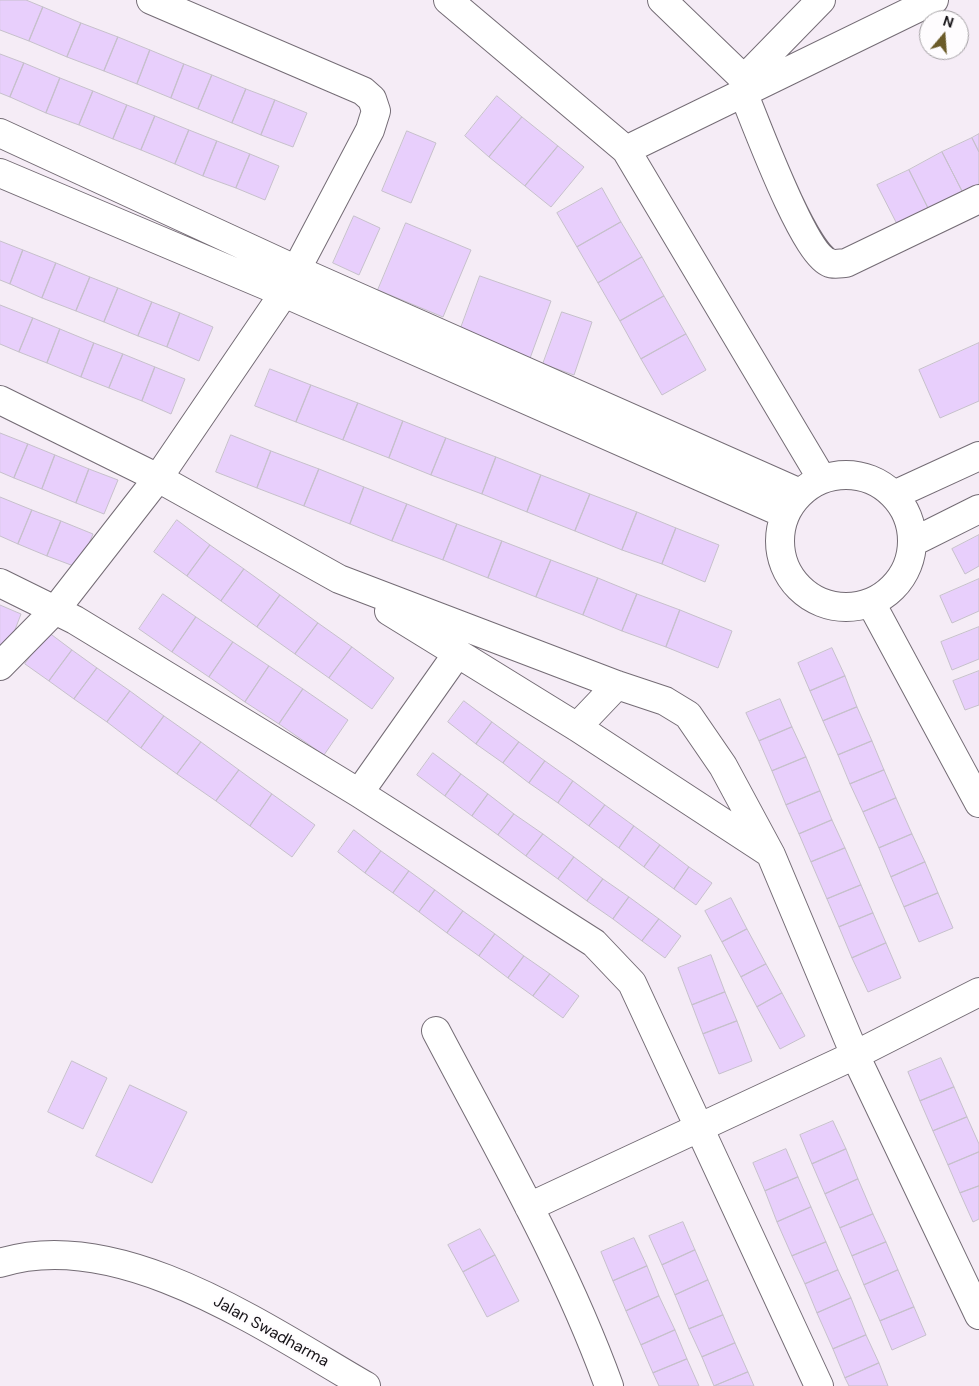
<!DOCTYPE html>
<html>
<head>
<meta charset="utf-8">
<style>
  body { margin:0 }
  #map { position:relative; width:979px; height:1386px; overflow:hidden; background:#f5ecf6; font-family:"DM Sans",sans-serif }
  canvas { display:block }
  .north { position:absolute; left:919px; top:10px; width:50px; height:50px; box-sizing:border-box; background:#fefcfe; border:1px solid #a19ea1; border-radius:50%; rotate:18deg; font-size:14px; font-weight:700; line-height:20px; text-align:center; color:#151216 }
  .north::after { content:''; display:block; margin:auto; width:18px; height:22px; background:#6b5b29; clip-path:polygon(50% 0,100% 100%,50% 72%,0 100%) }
</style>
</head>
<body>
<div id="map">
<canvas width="979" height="1386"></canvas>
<div class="north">N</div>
</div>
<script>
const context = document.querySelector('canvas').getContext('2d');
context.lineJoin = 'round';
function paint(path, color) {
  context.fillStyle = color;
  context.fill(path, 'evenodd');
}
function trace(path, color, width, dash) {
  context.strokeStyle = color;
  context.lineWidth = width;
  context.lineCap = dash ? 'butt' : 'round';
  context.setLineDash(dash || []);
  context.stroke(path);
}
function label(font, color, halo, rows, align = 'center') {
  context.font = font + ' "DM Sans",sans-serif';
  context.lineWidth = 4.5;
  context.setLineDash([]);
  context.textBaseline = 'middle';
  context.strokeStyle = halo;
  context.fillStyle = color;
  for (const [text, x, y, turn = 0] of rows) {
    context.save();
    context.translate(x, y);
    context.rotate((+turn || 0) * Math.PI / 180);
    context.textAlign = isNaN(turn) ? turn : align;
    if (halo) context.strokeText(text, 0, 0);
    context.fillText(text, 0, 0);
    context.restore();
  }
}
const building = new Path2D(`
  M 0,0 L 26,0 L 43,7 L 29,41 L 0,30 Z
  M 43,7 L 81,23 L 67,57 L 29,41 Z
  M 81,23 L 118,37 L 104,71 L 67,57 Z
  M 118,37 L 150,50 L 137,84 L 104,71 Z
  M 150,50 L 184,64 L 171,98 L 137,84 Z
  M 0,54 L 24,63 L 10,97 L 0,93 Z
  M 24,63 L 60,78 L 46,113 L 10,97 Z
  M 184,64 L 212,75 L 198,109 L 171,98 Z
  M 212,75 L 246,89 L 232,123 L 198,109 Z
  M 60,78 L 93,91 L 79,125 L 46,113 Z
  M 246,89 L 275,100 L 261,135 L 232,123 Z
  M 93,91 L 127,105 L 113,139 L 79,125 Z
  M 497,96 L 522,117 L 489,157 L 465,136 Z
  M 275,100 L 307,113 L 293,147 L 261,135 Z
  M 127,105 L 155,116 L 141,150 L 113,139 Z
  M 155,116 L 189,130 L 175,164 L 141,150 Z
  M 522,117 L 558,146 L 525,186 L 489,157 Z
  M 189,130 L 217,141 L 203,176 L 175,164 Z
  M 407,131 L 436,143 L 411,203 L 382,191 Z
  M 979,134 L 979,152 L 972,138 Z
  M 972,138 L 979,152 L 979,184 L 963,193 L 942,152 Z
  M 217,141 L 250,154 L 236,188 L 203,176 Z
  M 558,146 L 584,167 L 551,207 L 525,186 Z
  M 942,152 L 963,193 L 929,210 L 909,170 Z
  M 250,154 L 279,166 L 265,200 L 236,188 Z
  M 909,170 L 929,210 L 898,226 L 877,185 Z
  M 602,188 L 621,222 L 577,247 L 557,213 Z
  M 354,216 L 380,228 L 359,275 L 333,263 Z
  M 621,222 L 642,257 L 598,283 L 577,247 Z
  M 406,223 L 471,250 L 443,317 L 378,290 Z
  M 0,241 L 23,250 L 10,284 L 0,280 Z
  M 23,250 L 56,263 L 42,298 L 10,284 Z
  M 642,257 L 664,296 L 620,321 L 598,283 Z
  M 56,263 L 90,277 L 76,311 L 42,298 Z
  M 480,276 L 551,301 L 529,361 L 458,336 Z
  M 90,277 L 118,288 L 104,322 L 76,311 Z
  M 118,288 L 152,302 L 138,336 L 104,322 Z
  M 664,296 L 686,334 L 641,359 L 620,321 Z
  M 152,302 L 180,313 L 167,347 L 138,336 Z
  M 0,305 L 33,318 L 19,352 L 0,344 Z
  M 562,312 L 592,322 L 574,375 L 543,364 Z
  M 180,313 L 213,327 L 199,361 L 167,347 Z
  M 33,318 L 60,329 L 47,363 L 19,352 Z
  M 60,329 L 94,343 L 81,377 L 47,363 Z
  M 686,334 L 706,370 L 662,395 L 641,359 Z
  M 94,343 L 123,354 L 109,388 L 81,377 Z
  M 979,343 L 979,401 L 940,418 L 919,370 Z
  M 123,354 L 155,367 L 142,401 L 109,388 Z
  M 155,367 L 185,379 L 171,414 L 142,401 Z
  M 270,369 L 311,385 L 296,422 L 255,406 Z
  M 311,385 L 358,403 L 343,440 L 296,422 Z
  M 358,403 L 403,421 L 389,458 L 343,440 Z
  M 403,421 L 446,438 L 431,475 L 389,458 Z
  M 0,433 L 28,444 L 14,478 L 0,472 Z
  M 231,435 L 271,451 L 257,488 L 216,472 Z
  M 446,438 L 496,457 L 482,494 L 431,475 Z
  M 28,444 L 55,455 L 42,489 L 14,478 Z
  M 271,451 L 319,469 L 304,506 L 257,488 Z
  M 55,455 L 89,469 L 76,503 L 42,489 Z
  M 496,457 L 541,475 L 527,512 L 482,494 Z
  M 89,469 L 118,480 L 104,514 L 76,503 Z
  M 319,469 L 364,487 L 350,524 L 304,506 Z
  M 541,475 L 590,494 L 575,531 L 527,512 Z
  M 364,487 L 407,504 L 392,541 L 350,524 Z
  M 590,494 L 637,512 L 622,550 L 575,531 Z
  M 0,497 L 32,510 L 18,544 L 0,536 Z
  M 407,504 L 457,524 L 443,560 L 392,541 Z
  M 32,510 L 61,521 L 47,556 L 18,544 Z
  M 637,512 L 676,528 L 662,564 L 622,550 Z
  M 177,520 L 210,545 L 187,576 L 154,552 Z
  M 61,521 L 93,534 L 79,568 L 47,556 Z
  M 457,524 L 502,541 L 488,578 L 443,560 Z
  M 676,528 L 719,545 L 705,582 L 662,564 Z
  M 979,535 L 979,566 L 965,574 L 952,549 Z
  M 502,541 L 551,560 L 536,597 L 488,578 Z
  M 210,545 L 244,569 L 221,601 L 187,576 Z
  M 551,560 L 598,578 L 583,615 L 536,597 Z
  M 244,569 L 280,595 L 257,627 L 221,601 Z
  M 598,578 L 637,594 L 622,631 L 583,615 Z
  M 979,579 L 979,611 L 952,623 L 940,596 Z
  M 163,594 L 196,617 L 172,652 L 139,629 Z
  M 637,594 L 680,610 L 666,647 L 622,631 Z
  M 280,595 L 318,623 L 295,654 L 257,627 Z
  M 0,605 L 21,614 L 8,648 L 0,645 Z
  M 680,610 L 732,631 L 718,668 L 666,647 Z
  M 196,617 L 233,642 L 209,677 L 172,652 Z
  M 318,623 L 352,647 L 329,678 L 295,654 Z
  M 979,627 L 979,659 L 952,670 L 941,642 Z
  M 48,632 L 72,650 L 49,681 L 25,664 Z
  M 233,642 L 269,666 L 245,702 L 209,677 Z
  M 352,647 L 394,678 L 372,709 L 329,678 Z
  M 832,648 L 845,676 L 810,691 L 798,663 Z
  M 72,650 L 97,668 L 74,699 L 49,681 Z
  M 269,666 L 303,689 L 279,724 L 245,702 Z
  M 97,668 L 130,691 L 107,722 L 74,699 Z
  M 979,671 L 979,705 L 965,710 L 953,681 Z
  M 845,676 L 857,707 L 823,721 L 810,691 Z
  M 303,689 L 348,720 L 324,755 L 279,724 Z
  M 130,691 L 164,716 L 141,748 L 107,722 Z
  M 780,699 L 792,727 L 759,741 L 746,713 Z
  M 464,701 L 492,722 L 476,744 L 448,722 Z
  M 857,707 L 872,741 L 838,755 L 823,721 Z
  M 164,716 L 201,742 L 177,774 L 141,748 Z
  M 492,722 L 519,742 L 503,763 L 476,744 Z
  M 792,727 L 806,757 L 772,771 L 759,741 Z
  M 872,741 L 884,770 L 850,784 L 838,755 Z
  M 201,742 L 239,770 L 216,801 L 177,774 Z
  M 519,742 L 545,761 L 529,783 L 503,763 Z
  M 433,753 L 461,774 L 445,796 L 417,775 Z
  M 806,757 L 820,791 L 786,805 L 772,771 Z
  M 545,761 L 573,781 L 558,803 L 529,783 Z
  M 239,770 L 272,794 L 250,826 L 216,801 Z
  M 884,770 L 896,798 L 863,812 L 850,784 Z
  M 461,774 L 488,794 L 472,816 L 445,796 Z
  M 573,781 L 605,805 L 589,826 L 558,803 Z
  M 820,791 L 832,820 L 799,834 L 786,805 Z
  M 272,794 L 315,825 L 292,857 L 250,826 Z
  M 488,794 L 514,814 L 498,835 L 472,816 Z
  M 896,798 L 912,834 L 879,848 L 863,812 Z
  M 605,805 L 634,826 L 619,848 L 589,826 Z
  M 514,814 L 543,834 L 526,856 L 498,835 Z
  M 832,820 L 845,848 L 811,862 L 799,834 Z
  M 634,826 L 660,845 L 644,867 L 619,848 Z
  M 354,830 L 381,851 L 365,873 L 338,852 Z
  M 543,834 L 574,857 L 558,879 L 526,856 Z
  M 912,834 L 925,862 L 891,877 L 879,848 Z
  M 660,845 L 689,867 L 674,889 L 644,867 Z
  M 845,848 L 861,885 L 827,899 L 811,862 Z
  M 381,851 L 409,871 L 393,893 L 365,873 Z
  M 574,857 L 603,879 L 587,901 L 558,879 Z
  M 925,862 L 938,893 L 904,907 L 891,877 Z
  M 689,867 L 712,883 L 696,905 L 674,889 Z
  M 409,871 L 435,890 L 419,912 L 393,893 Z
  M 603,879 L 629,897 L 613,919 L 587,901 Z
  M 861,885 L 873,913 L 839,927 L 827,899 Z
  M 435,890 L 463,911 L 447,933 L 419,912 Z
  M 938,893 L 953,928 L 919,942 L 904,907 Z
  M 629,897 L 659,919 L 642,941 L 613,919 Z
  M 731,898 L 747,929 L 722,942 L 705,911 Z
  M 463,911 L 495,934 L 479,956 L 447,933 Z
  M 873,913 L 886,943 L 852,958 L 839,927 Z
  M 659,919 L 681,936 L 665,958 L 642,941 Z
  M 747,929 L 766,964 L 741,977 L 722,942 Z
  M 495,934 L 524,956 L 508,978 L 479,956 Z
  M 886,943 L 901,978 L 868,992 L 852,958 Z
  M 711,955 L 725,992 L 692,1005 L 678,968 Z
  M 524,956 L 550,974 L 533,996 L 508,978 Z
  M 766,964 L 782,993 L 757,1007 L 741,977 Z
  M 550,974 L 579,996 L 563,1018 L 533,996 Z
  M 725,992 L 737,1021 L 703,1034 L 692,1005 Z
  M 782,993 L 805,1036 L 780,1049 L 757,1007 Z
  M 737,1021 L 752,1061 L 719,1074 L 703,1034 Z
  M 941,1058 L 954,1087 L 920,1101 L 908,1072 Z
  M 72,1061 L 107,1078 L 83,1129 L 48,1112 Z
  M 130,1085 L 187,1112 L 152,1183 L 96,1156 Z
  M 954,1087 L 967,1117 L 933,1131 L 920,1101 Z
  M 967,1117 L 979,1144 L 979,1152 L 948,1165 L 933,1131 Z
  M 833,1121 L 846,1149 L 812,1164 L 800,1135 Z
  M 786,1149 L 798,1177 L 765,1191 L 753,1163 Z
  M 846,1149 L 858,1179 L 825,1194 L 812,1164 Z
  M 979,1152 L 979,1186 L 960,1193 L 948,1165 Z
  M 798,1177 L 811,1207 L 777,1222 L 765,1191 Z
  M 858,1179 L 873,1214 L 840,1228 L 825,1194 Z
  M 979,1186 L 979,1219 L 973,1222 L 960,1193 Z
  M 811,1207 L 826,1242 L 792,1256 L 777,1222 Z
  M 873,1214 L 886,1242 L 852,1256 L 840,1228 Z
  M 683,1222 L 695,1250 L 662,1265 L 649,1236 Z
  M 480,1229 L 495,1255 L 463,1272 L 448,1245 Z
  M 634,1238 L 647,1266 L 613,1281 L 601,1252 Z
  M 826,1242 L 838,1270 L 805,1284 L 792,1256 Z
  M 886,1242 L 898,1270 L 864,1285 L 852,1256 Z
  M 695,1250 L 708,1280 L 675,1295 L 662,1265 Z
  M 495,1255 L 519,1301 L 487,1317 L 463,1272 Z
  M 647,1266 L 659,1296 L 626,1311 L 613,1281 Z
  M 838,1270 L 851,1298 L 817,1313 L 805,1284 Z
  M 898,1270 L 914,1307 L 880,1321 L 864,1285 Z
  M 708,1280 L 723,1315 L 689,1329 L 675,1295 Z
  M 659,1296 L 675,1330 L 641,1345 L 626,1311 Z
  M 851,1298 L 866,1335 L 833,1349 L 817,1313 Z
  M 914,1307 L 926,1335 L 892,1350 L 880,1321 Z
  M 723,1315 L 735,1343 L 702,1357 L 689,1329 Z
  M 675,1330 L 687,1359 L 653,1373 L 641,1345 Z
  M 866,1335 L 879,1363 L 845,1378 L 833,1349 Z
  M 735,1343 L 748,1372 L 714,1386 L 702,1357 Z
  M 687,1359 L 699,1386 L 659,1386 L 653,1373 Z
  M 879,1363 L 888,1386 L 849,1386 L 845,1378 Z
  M 748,1372 L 754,1386 L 714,1386 Z`);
paint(building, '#e8cffc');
trace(building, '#c6c0cb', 1);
const minor = new Path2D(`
  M 448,0 L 626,150 L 822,479
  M 662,0 L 744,79 L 743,92 C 755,121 804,255 830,263 C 834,265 842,263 846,263 L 979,199
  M 744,79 L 821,0
  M 0,133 L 297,270 L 800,493
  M 626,150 L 934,0
  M 0,173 L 284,293 L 785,514
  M 0,400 L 158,478 L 339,579 L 617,685 L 665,701 L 688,715 L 723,766 L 771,855 L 855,1055 L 979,1315
  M780 541a66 66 0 1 1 132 0a66 66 0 1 1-132 0Z
  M 894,495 L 979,456
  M 913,542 L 979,509
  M 0,583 L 75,620 L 359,793 L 594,943 L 632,983 L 819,1386
  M 871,603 L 979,803
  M 389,611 L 577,727 L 768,852
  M 0,666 L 56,609 L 158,478 L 284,293 L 370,130 L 376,111 L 372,99 L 363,91 L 151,0
  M 577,727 L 617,685
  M 359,793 L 457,654
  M 436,1031 C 497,1147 564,1262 609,1386
  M 529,1207 L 855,1055 L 979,992
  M 0,1263 C 119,1225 267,1329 366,1386`);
trace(minor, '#746c75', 30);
trace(minor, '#fff', 28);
label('16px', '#151216', '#fefcfe', [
  ["Jalan Swadharma",271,1332,29]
]);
</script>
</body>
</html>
